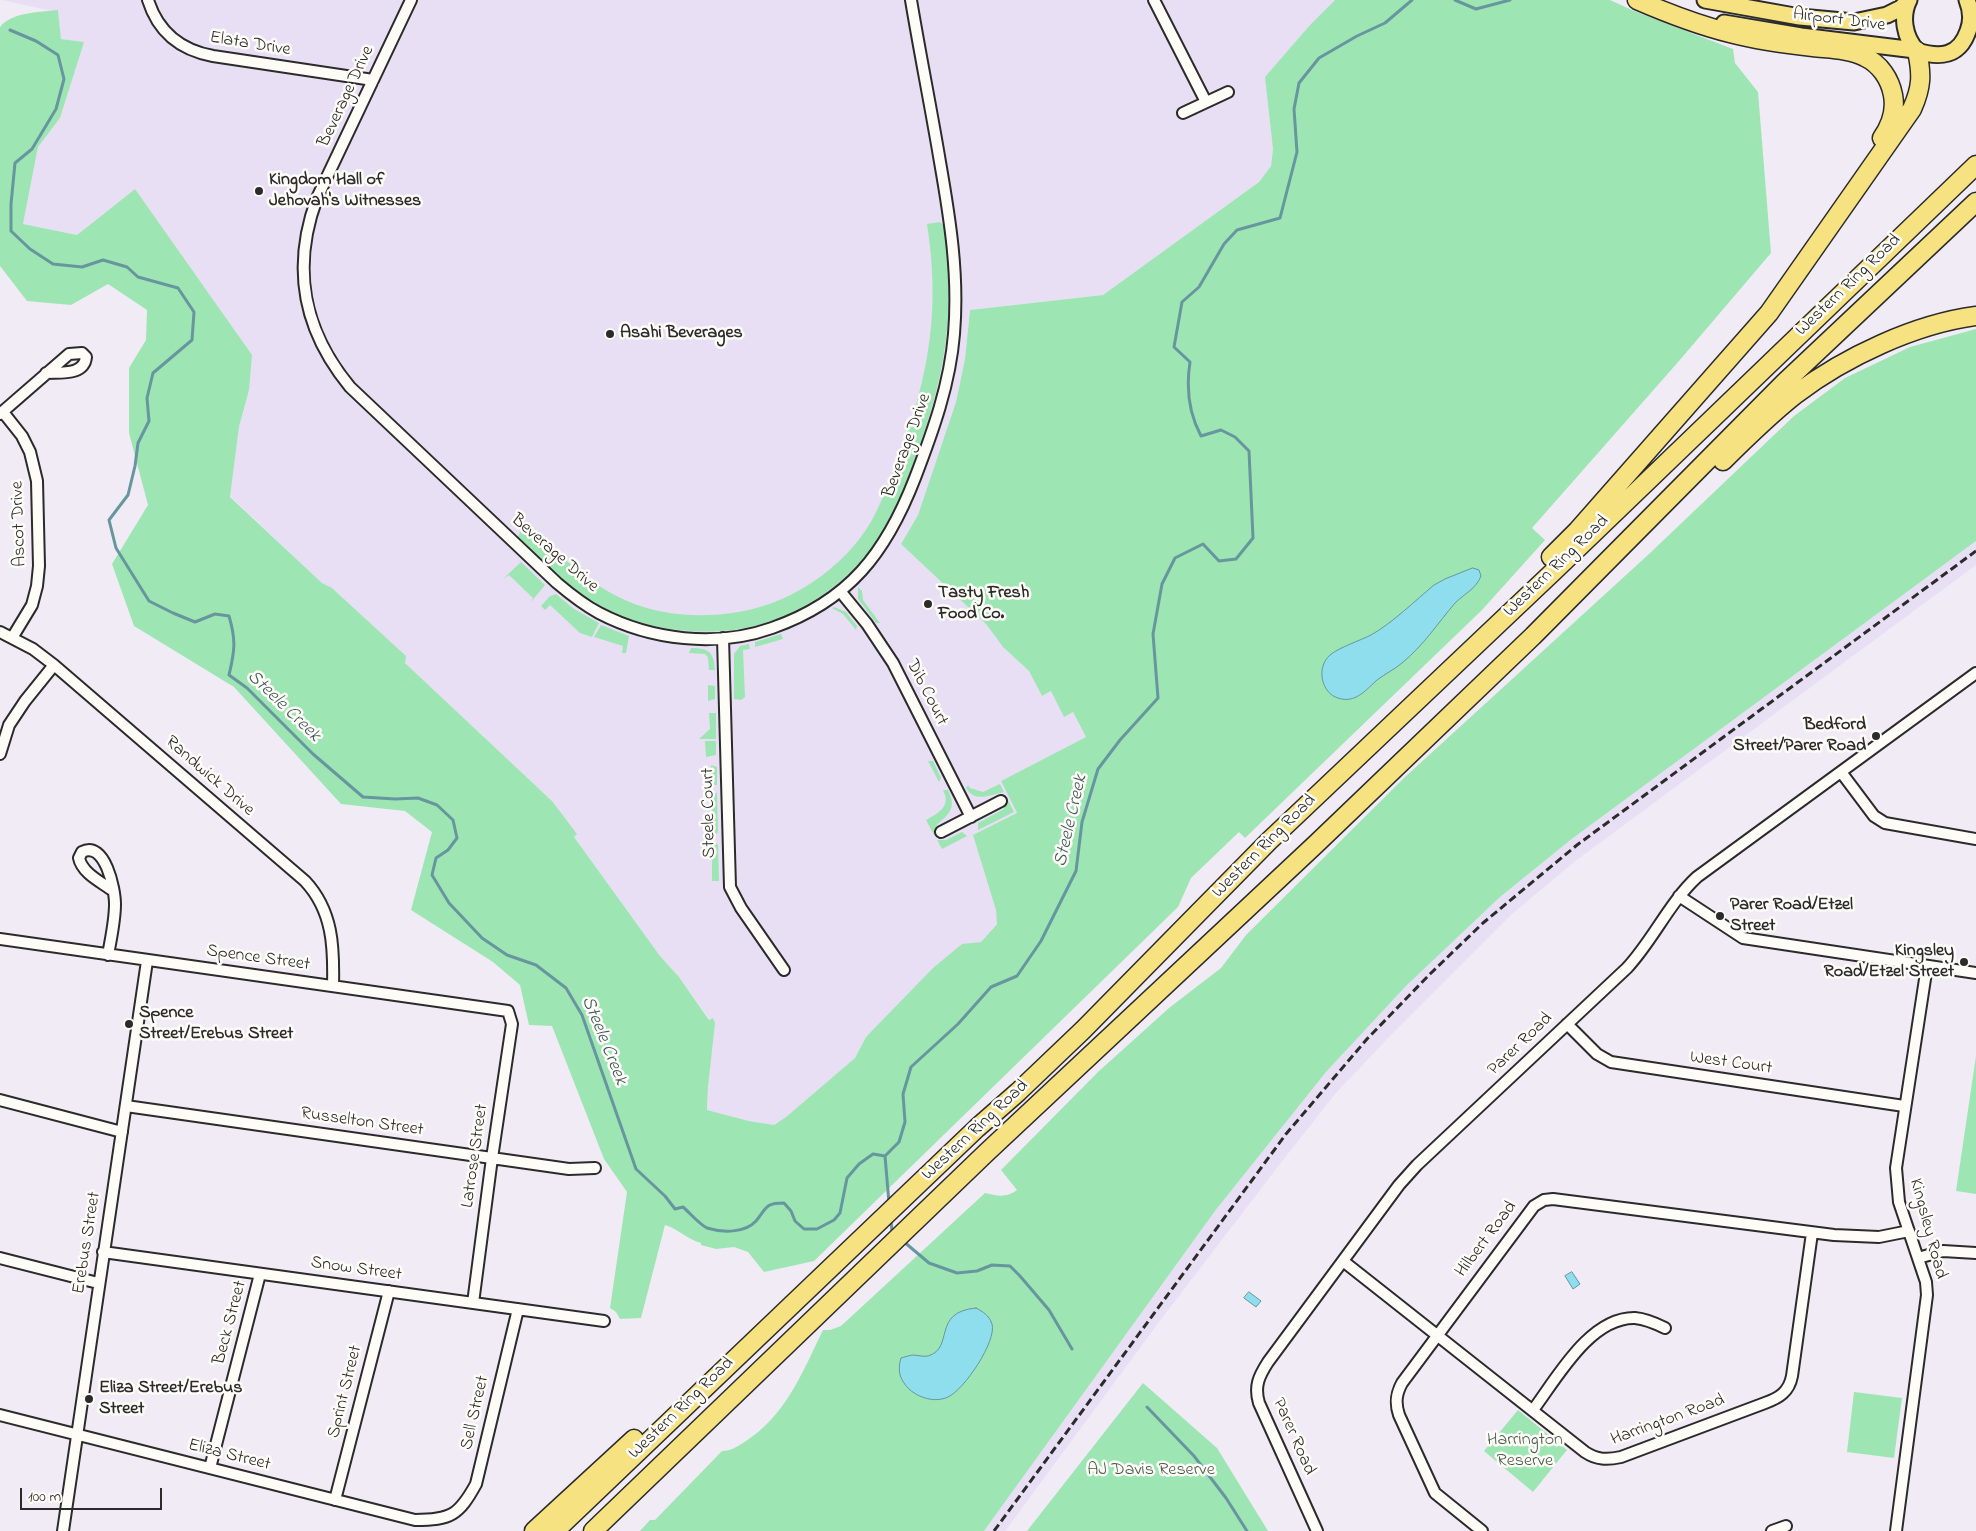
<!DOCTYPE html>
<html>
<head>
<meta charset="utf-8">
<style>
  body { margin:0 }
  #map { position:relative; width:1976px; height:1531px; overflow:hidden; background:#f1ebf6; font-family:"Indie Flower",sans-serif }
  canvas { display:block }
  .scale { position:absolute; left:20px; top:1488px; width:142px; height:22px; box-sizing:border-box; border:2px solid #2b2b2b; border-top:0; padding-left:6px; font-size:15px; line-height:18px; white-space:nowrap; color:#2b2b2b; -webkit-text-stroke:4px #fdfcf7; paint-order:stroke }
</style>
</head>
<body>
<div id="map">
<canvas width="1976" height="1531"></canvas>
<div class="scale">100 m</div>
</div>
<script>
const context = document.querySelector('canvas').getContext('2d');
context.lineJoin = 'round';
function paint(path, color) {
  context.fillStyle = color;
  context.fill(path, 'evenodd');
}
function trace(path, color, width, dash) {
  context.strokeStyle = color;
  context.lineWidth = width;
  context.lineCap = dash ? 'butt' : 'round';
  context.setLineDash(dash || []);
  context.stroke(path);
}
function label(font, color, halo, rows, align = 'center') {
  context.font = font + ' "Indie Flower",sans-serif';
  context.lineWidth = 5;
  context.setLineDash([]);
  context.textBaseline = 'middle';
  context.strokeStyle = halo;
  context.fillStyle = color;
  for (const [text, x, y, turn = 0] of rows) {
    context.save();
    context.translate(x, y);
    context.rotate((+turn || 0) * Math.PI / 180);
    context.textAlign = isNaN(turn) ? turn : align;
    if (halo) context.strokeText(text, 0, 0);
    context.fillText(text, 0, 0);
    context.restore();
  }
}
paint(new Path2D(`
  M 2,0 L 1335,0 L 1310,25 L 1266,77 L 1273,149 L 1271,166 L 1259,182 L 1103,295 L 970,310 L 965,359 L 956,402 L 918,515 L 901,544 L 986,624 L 1003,647 L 1029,671 L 1042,696 L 1051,691 L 1073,712 L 1086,737 L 1001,781 L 1017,813 L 996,910 L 997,923 L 981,942 L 866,1037 L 855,1058 L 786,1117 L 774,1125 L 749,1121 L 707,1110 L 712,1019 L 710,1020 L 679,977 L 660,956 L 574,837 L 576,834 L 552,801 L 405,663 L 405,656 L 332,588 L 322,583 L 230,496 L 239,427 L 249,390 L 135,189 L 77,235 L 23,224 L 38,147 L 60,118 L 83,42 L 61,39 L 58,10 L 52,11 Z
  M 1976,541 L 1976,565 L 1574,862 L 1512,914 L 1387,1039 L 1336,1093 L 1283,1160 L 1159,1322 L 1005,1531 L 984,1531 L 1215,1211 L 1326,1072 L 1406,986 L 1500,897 L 1573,838 Z`), '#e8dff5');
paint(new Path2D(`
  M 1335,0 L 1610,0 L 1634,11 L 1733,49 L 1735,63 L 1758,92 L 1771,253 L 1679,361 L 1532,528 L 1545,540 L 1482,610 L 1245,838 L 1239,832 L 1191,878 L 1178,907 L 814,1261 L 764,1272 L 748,1252 L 734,1247 L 716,1249 L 701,1245 L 701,1243 C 686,1239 679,1229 665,1225 L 641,1318 L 620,1319 L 616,1312 L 610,1308 L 627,1192 L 604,1159 L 552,1026 L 529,1025 L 520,985 L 493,962 L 411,910 L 432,832 L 405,811 L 341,804 L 234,687 L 134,626 L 112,564 L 148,505 L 129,433 L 129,368 L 146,340 L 147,310 L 108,284 L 71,305 L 27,301 L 0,266 L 0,27 C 12,12 40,12 58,10 L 61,39 L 84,42 L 60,118 L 38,147 L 23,224 L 77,235 L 135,189 L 252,355 L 249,390 L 239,427 L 230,497 L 322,583 L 332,588 L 406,656 L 405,663 L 552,801 L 577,834 L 574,837 L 660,956 L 679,977 L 709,1020 L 713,1018 L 715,1023 L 708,1087 L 707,1110 L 749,1121 L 774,1125 L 786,1117 L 855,1058 L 866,1037 L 933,968 L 962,944 L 981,942 L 997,924 L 996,910 L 973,835 L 1017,813 L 1001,781 L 1086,737 L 1073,712 L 1064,717 L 1051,691 L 1042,696 L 1029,671 L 1003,647 L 986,624 L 901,544 L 918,515 L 956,402 L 965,359 L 970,310 L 1103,295 L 1259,182 L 1271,166 L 1273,149 L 1265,77 L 1310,25 Z
  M 940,222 L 943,225 C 957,310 945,378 915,458 C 906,483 898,509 884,531 C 849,586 789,626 723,631 C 677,634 632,625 592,601 C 564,585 541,559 518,537 L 524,521 C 555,550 585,582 625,600 C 658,615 696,618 732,613 C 788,606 844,569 872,520 C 884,498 892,473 901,450 C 930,372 940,307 927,224 Z
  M 1976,329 L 1976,541 L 1573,838 L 1500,897 L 1406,986 L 1326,1072 L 1215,1211 L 984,1531 L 640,1531 L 650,1520 L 655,1520 L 722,1451 C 731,1451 736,1447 743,1443 C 786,1416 802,1373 823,1330 L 830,1330 L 841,1326 L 985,1193 C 998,1196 1006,1198 1017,1190 L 1001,1170 L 1098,1072 L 1169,1008 L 1221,968 L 1246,935 L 1405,777 L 1649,554 L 1794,416 L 1845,378 L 1910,347 Z
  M 521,562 L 545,585 L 530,603 L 533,598 L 509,575 L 503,579 Z
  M 858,587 L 862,591 L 863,600 L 880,623 L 876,623 L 858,599 Z
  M 556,594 L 574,609 L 599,623 L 592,637 L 580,633 L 550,605 L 545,610 L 541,606 L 550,596 Z
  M 834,607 L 846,612 L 857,626 L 856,630 L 843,614 L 832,608 Z
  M 601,625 L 629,636 L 626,653 L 622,653 L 623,646 L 594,637 Z
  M 781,634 L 783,639 L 755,647 L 755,642 Z
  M 749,644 L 750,649 L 743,650 L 745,697 L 741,700 L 734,699 L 734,654 L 740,646 Z
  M 691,648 C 709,648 714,652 715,670 L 709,670 L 708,657 L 705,654 L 689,653 Z
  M 708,685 L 715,686 L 715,699 L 708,701 Z
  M 709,713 L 716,713 L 716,739 L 699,739 L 710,729 Z
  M 705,741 L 716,741 L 716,755 L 706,757 Z
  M 928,761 L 933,761 L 941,778 L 939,782 Z
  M 711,765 L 717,767 L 717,785 L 711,785 Z
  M 1000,784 L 1004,792 C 990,795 975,803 966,788 L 968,785 L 970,788 L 983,792 Z
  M 943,790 L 948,790 C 957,809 949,813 937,825 L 938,830 L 934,835 L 926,820 C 940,812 951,806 943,790 Z
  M 711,792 L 717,793 L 718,832 L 716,834 L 712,834 Z
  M 1008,800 L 1014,812 L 978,830 L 978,823 L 1004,809 L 1004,804 Z
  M 962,832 L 967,836 L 942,849 L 937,840 L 946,840 Z
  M 712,843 L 716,843 L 718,845 L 719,881 L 712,881 Z
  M 1976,1056 L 1976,1194 L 1956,1191 Z
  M 1143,1383 L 1217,1448 L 1268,1531 L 1027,1531 Z
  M 1854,1392 L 1902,1398 L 1894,1458 L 1847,1452 Z
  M 1518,1410 L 1567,1450 L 1533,1492 L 1484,1451 Z`), '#9de6b4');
const water = new Path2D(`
  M 1473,568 L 1479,570 L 1481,576 C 1476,589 1464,594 1455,603 C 1438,623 1423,646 1402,663 C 1395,669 1385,674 1377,680 C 1366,690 1355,704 1338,698 C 1321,693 1316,667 1330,655 C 1340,647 1359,641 1371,635 C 1391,624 1416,600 1434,585 L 1445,579 Z
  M 1572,1272 L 1580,1284 L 1573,1289 L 1565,1276 Z
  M 1249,1292 L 1261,1301 L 1256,1307 L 1244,1298 Z
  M 976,1308 C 983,1312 989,1315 992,1324 C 997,1341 964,1390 948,1397 C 935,1403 919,1398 909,1389 C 900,1380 897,1371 901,1358 C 904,1357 908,1356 912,1355 C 917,1355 923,1357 928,1356 C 955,1348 931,1312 976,1308 Z`);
paint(water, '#8fdeed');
trace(water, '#67969f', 1);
trace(new Path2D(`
  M 1455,0 L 1476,9 L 1510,0
  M 10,30 L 36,41 L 58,55 L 64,79 L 56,109 L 32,149 L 15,163 L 11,204 L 11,231 L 30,249 L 53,264 L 82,267 L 103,260 L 127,267 L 138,277 L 178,288 L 194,312 L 192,340 L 153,373 L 147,398 L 149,421 L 138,443 L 135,466 L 128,495 L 109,520 L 116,548 L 149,601 L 173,613 L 195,622 L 215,614 L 229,616 C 236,640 235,650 229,675 L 247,688 L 313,754 L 363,797 L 395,799 L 418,798 L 437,805 L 453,820 L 457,838 L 448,850 L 436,858 L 432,875 L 449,903 L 482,938 L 507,955 L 536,965 L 566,988 L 582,1015 L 636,1169 L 665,1196 L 675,1209 L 683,1207 C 690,1213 699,1224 707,1228 C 723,1233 745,1233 756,1221 C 767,1208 764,1203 784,1203 L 791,1211 L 795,1221 L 804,1229 L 817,1229 L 834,1220 L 840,1213 L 847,1178 L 859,1164 L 873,1154 L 885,1156 L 889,1203
  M 885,1156 L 899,1142 L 905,1122 L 903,1094 L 911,1067 L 958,1024 L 991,987 L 1017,976 L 1041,941 L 1076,871 L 1082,822 L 1098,769 L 1120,740 L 1158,698 L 1153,634 L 1162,584 L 1175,558 L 1203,544 L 1219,561 L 1236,559 L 1253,538 L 1249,451 L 1235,437 L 1221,430 L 1201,436 C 1188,412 1186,388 1190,362 L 1174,347 L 1182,302 L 1199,287 L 1224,244 L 1237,230 L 1280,218 L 1297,152 L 1294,109 L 1299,83 L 1319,58 L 1357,36 L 1385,23 L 1412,0
  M 891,1219 L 892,1232 L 894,1234
  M 903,1241 L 929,1263 L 957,1273 L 977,1271 L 992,1265 L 1010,1266 L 1020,1276 L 1049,1310 L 1072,1349
  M 1147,1407 L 1194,1456 L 1226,1498 L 1247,1531`), '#67969f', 3);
const minor = new Path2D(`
  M 148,0 C 158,32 180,50 213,56 L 373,80
  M 411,0 L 317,198 C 291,268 303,330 350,387 L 557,583 C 570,594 584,605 599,613 C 651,640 716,648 772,628 C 849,601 886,553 915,478 C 933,431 950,384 954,334 C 959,275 950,219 940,162 C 931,108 920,54 911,0
  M 1154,0 L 1206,102
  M 1183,113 L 1228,92
  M 3,412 L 22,436 L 30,452 L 37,481 L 39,566 L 37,586 L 32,605 L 12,638
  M 0,414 L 69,354 L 82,353 L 86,357 C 84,376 60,372 46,373
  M 840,591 L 867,624 L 893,663 L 971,817
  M 0,632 L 33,649 L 54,665 L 305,881 C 333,911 334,947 333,986
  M 723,638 L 730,887 L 741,908 L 784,970
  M 0,754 L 9,725 L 25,701 L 54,665
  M 1841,772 L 1874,816 L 1885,823 L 1976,839
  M 941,832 L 1001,801
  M 1679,896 L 1743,938 L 1976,973
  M 0,939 L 508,1011 L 512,1024 L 492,1158 L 473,1303
  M 108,955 C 111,938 115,921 115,904 C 115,889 105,840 82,852 L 79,858 C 82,873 101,882 112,890
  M 1567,1024 L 1597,1054 L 1611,1062 L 1904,1106
  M 0,1100 L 122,1132
  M 126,1106 L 569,1169 L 595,1168
  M 103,1252 L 604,1321
  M 0,1258 L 98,1283
  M 1918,1258 L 1943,1251 L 1976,1253
  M 1343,1261 L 1585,1452 C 1597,1460 1607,1460 1621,1457 L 1765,1403 C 1779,1398 1789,1392 1792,1376 L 1812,1233
  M 1533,1410 C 1557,1378 1590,1317 1635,1318 C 1646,1319 1655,1323 1665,1328
  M 0,1415 L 415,1520 C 451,1520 459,1515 476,1484 L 518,1309
  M 210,1468 L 260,1274
  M 335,1500 L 389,1291
  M 63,1531 L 147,961
  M 1317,1531 L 1259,1403 C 1254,1386 1259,1376 1268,1362 L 1399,1185 L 1417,1165 L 1627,968 C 1653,940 1669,903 1697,877 L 1976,673
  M 1482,1531 L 1435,1493 L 1399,1415 C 1395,1403 1396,1394 1402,1383 L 1534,1206 L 1544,1200 L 1553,1199 L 1834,1235 L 1879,1237 L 1909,1231
  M 1772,1531 L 1786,1526
  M 1896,1531 L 1927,1295 L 1926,1282 L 1899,1202 L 1896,1168 L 1927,966`);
const primary = new Path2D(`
  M 1705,0 L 1800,17 L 1854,22 L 1887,15 L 1901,8 L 1909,0
  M 1909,0 C 1901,16 1904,37 1917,51 C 1940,58 1959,57 1968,31 C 1972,21 1971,10 1967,0
  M 1724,23 L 1801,36 L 1915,50`);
const motorway = new Path2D(`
  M 1637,0 C 1667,13 1698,25 1730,33 C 1757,40 1785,44 1813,47 C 1830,49 1849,49 1865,57 C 1880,64 1890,79 1893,95 C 1896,111 1891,125 1882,138
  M 1723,461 C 1745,439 1772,413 1796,394 C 1845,357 1915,324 1976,316
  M 1551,557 L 1578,530 L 1769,313 L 1912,109 C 1922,87 1922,74 1917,51
  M 534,1531 L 634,1439
  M 555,1531 L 977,1128 L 1018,1092 L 1083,1030 L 1269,841 L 1554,571 L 1976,165
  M 593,1531 L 986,1153 L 1316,844 L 1533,636 L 1784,383 L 1976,202`);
trace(minor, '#2b2b2b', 14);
trace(primary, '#2b2b2b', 19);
trace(motorway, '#2b2b2b', 21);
trace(minor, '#fdfcf7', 10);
trace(primary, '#f7e281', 15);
trace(motorway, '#f7e281', 18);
trace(new Path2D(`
  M 994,1531 L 1286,1134 L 1367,1039 L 1430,974 L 1483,923 L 1577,845 L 1976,551`), '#2b2b2b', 3, [8, 4]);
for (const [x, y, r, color] of [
  [259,191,5,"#2b2b2b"],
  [610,334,5,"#2b2b2b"],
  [928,604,5,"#2b2b2b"],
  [1876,736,5,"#2b2b2b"],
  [1720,916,5,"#2b2b2b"],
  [1964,962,5,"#2b2b2b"],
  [129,1024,5,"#2b2b2b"],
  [89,1399,5,"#2b2b2b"]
]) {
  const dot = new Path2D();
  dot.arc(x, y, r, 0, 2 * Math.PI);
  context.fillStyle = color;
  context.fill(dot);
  trace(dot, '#fdfcf7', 2);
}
label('18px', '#2b2b2b', '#fdfcf7', [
  ["Airport Drive",1839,21,7],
  ["Elata Drive",250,45,9],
  ["Beverage Drive",347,97,-65],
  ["Western Ring Road",1849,286,-44],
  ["Beverage Drive",908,446,-70],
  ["Ascot Drive",20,524,-92],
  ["Beverage Drive",554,554,41],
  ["Western Ring Road",1557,567,-44],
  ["Dib Court",926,693,63],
  ["Randwick Drive",209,777,41],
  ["Steele Court",710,813,-91],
  ["Western Ring Road",1265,847,-45],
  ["Spence Street",258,959,8],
  ["Parer Road",1521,1045,-44],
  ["West Court",1731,1064,8],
  ["Russelton Street",362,1123,8],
  ["Western Ring Road",976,1131,-43],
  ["Latrose Street",476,1156,-82],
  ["Kingsley Road",1927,1229,75],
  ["Hilbert Road",1487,1240,-53],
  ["Erebus Street",88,1243,-81],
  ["Snow Street",356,1270,8],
  ["Beck Street",231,1323,-75],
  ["Sprint Street",346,1392,-76],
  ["Western Ring Road",682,1409,-44],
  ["Sell Street",476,1413,-77],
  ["Harrington Road",1668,1421,-20],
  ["Parer Road",1293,1437,66],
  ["Eliza Street",229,1456,14]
]);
label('bold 18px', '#2b2b2b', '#fdfcf7', [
  ["Kingdom Hall of",269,181],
  ["Jehovah's Witnesses",269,202],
  ["Asahi Beverages",620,334],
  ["Tasty Fresh",938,594],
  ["Food Co.",938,615],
  ["Bedford",1866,726,"right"],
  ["Street/Parer Road",1866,747,"right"],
  ["Parer Road/Etzel",1730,906],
  ["Street",1730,927],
  ["Kingsley",1954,952,"right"],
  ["Road/Etzel Street",1954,973,"right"],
  ["Spence",139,1014],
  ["Street/Erebus Street",139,1035],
  ["Eliza Street/Erebus",99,1389],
  ["Street",99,1410]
], 'left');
label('18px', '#485a4d', '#fdfcf7', [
  ["Harrington",1525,1441],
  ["Reserve",1525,1462],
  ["AJ Davis Reserve",1151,1471]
]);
label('italic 19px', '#44585c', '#fdfcf7', [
  ["Steele Creek",283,707,44],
  ["Steele Creek",1072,821,-77],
  ["Steele Creek",603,1041,68]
]);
</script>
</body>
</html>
